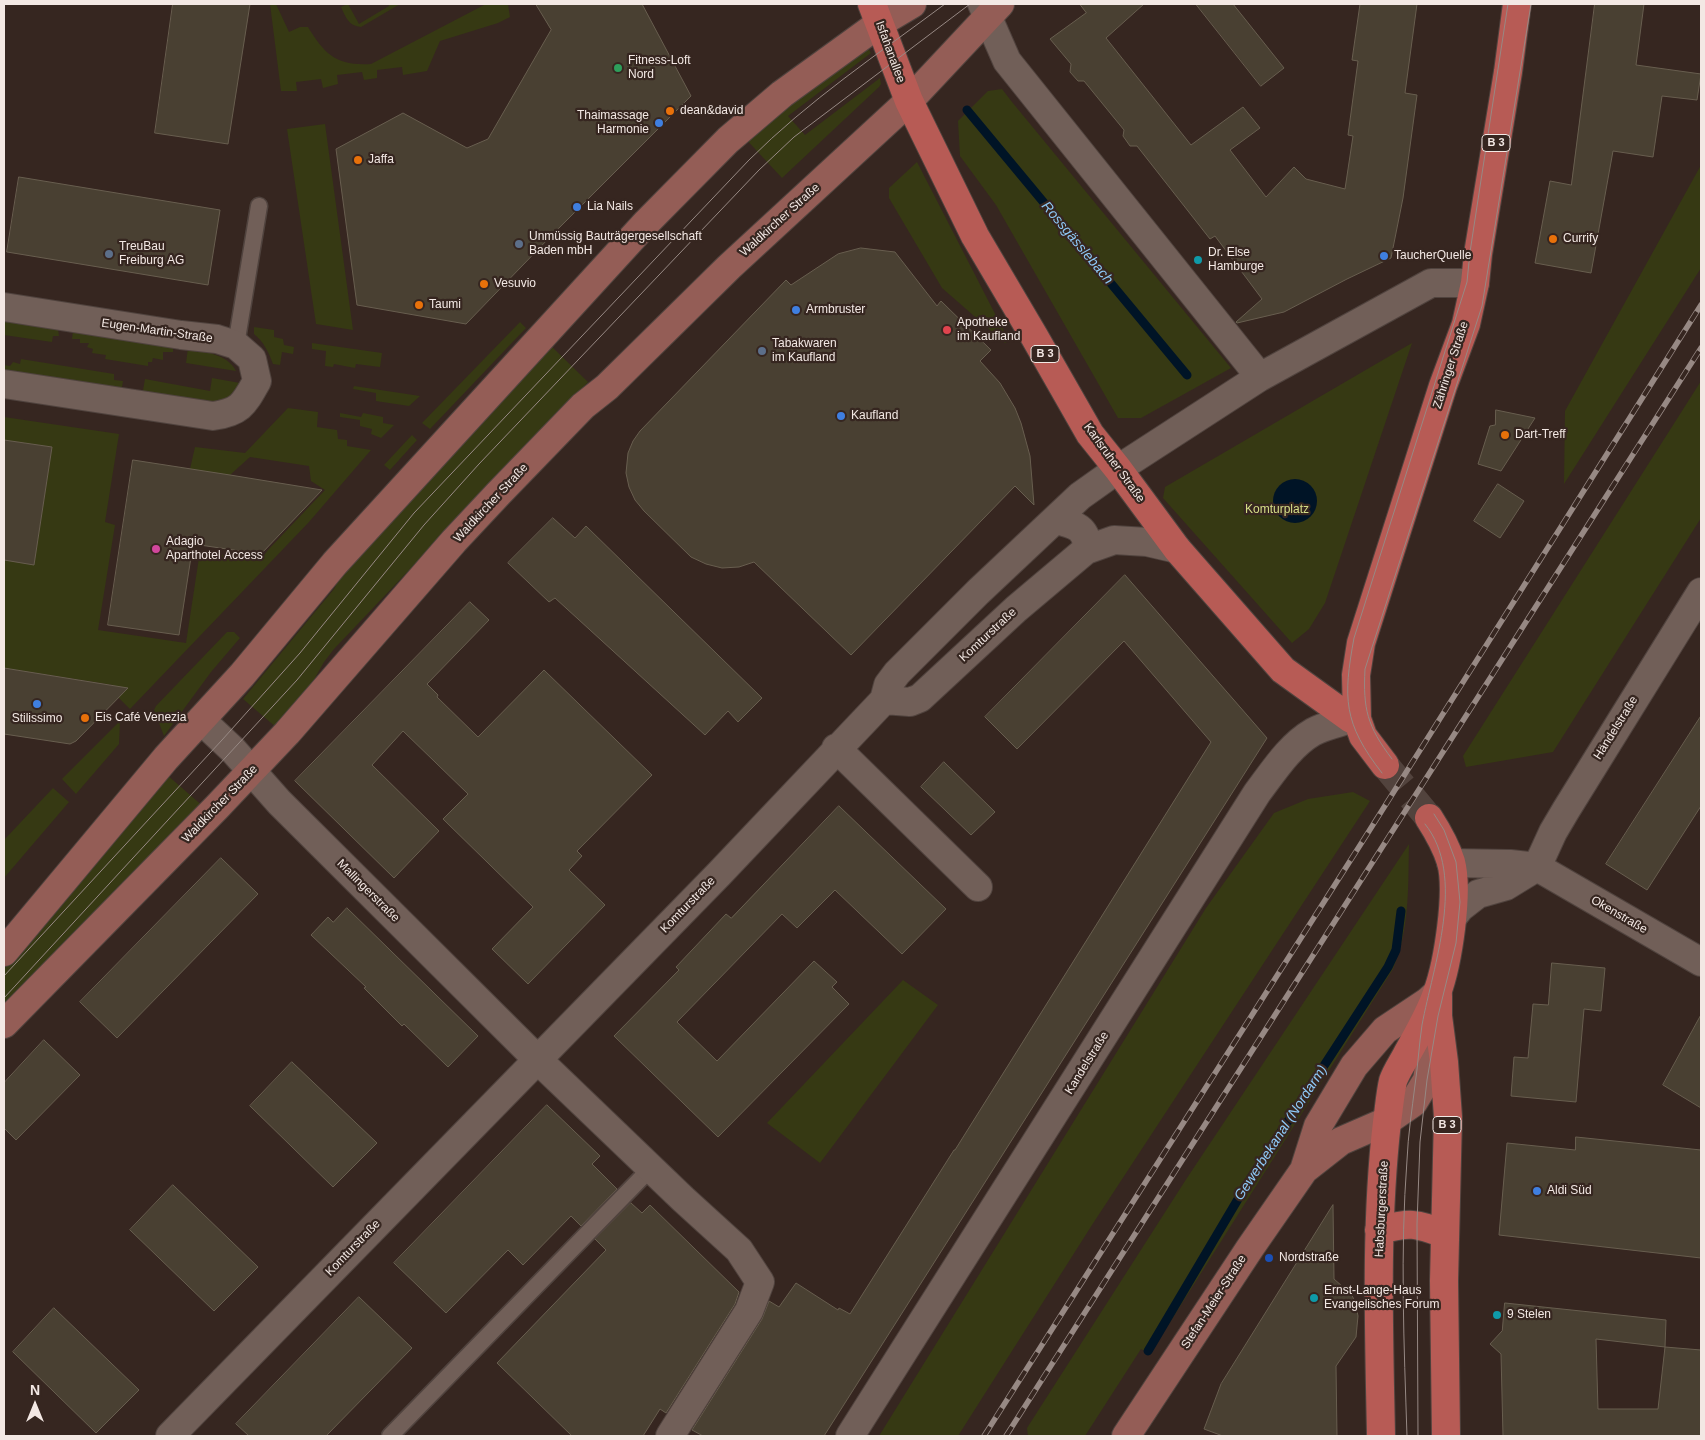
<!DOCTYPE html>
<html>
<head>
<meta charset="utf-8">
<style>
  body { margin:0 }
  #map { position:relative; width:1705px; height:1440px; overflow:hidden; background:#362620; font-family:Arial,sans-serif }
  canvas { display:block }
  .frame { position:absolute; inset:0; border:5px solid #f3e8e4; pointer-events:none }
  .north { position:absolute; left:10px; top:1380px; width:50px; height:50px; -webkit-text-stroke:4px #362620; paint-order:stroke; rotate:0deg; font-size:14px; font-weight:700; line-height:20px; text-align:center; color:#f3e8e4 }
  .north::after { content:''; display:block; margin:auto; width:18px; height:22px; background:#f3e8e4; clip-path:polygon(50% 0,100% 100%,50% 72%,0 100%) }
</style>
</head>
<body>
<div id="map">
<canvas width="1705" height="1440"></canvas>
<div class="frame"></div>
<div class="north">N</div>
</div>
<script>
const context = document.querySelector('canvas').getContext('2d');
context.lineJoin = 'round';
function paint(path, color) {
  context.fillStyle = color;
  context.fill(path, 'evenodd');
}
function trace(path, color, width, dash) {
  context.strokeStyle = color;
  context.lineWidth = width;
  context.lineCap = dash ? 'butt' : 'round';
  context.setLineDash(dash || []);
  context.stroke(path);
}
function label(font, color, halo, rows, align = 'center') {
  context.font = font + ' Arial,sans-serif';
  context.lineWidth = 4.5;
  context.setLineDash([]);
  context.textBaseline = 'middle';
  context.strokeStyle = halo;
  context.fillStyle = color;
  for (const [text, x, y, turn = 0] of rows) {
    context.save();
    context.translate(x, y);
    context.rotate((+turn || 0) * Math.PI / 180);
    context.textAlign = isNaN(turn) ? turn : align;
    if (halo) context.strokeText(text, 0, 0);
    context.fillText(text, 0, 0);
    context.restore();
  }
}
paint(new Path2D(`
  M 270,4 L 276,4 L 289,32 L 300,27 L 308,27 C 325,55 337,66 371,64 L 486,4 L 508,4 L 510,17 L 498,23 L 440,41 L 427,71 L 403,75 L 402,67 L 377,70 L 377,78 L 364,80 L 362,72 L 337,75 L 338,84 L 323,88 L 321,79 L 296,82 L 297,91 L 281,91 Z
  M 348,4 L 359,24 L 389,6 L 389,4 L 400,4 L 361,27 C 349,26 346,18 341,7 Z
  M 866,45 L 871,53 L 788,116 L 805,135 L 880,78 L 881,84 L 879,87 L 782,178 L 743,136 Z
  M 1002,89 L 1012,102 L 1231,368 L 1141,418 L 1118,418 L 996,205 L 960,156 L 958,121 L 988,91 Z
  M 325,124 L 353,330 L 316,324 L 287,129 Z
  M 917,162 L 1009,341 L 1005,343 L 942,288 L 889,198 L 889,188 Z
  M 1701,165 L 1701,268 L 1564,484 L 1565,411 Z
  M 4,321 L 58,329 L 59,336 L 53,336 L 52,342 L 4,335 Z
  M 520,322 L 526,328 L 430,429 L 422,423 Z
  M 254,327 L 274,330 L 274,337 L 283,339 L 284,345 L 294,347 L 293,354 L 282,352 L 280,365 L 273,364 C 269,353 264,342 254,334 Z
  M 73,331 L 173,347 L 173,352 L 163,352 L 163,360 L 153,358 L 152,362 L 148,362 L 148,366 L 105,359 L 106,355 L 92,353 L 93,349 L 87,347 L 89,343 L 80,343 L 80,339 L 72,339 Z
  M 547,342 L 588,382 L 334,649 L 324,662 L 303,699 L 277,728 L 243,699 L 334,589 L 348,561 Z
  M 312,343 L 382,353 L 380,367 L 356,364 L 355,368 L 334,364 L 333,367 L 325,366 L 326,351 L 312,349 Z
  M 1412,343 L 1325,603 L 1309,629 L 1292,643 L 1163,498 L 1165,487 Z
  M 188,348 C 204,352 228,354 236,371 L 186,363 Z
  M 21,359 L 114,374 L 114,380 L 123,381 L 121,393 L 4,375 L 4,365 L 10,366 L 13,362 L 20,364 Z
  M 212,378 L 240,383 C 237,390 232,398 225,401 C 208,408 162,398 142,396 L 145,379 L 210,391 Z
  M 1701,381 L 1701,518 L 1553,752 L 1466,767 L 1463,756 Z
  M 354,386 L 420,396 L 409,406 L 376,401 L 376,393 L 353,389 Z
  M 288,408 L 318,412 L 317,427 L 337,430 L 338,439 L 347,440 L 347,446 L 371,450 L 309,522 L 130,709 L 118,697 L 116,687 L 113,685 L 4,668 L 4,560 L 34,565 L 52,447 L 4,440 L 4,417 L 119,434 L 105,522 L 115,525 L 98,630 L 186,643 L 200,551 L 260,561 L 268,550 L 325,490 L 311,481 L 309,466 L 250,457 L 230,475 L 190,469 L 195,447 L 245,453 Z
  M 340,413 L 361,417 L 363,413 L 383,417 L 383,423 L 394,425 L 381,438 L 371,434 L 372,429 L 360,426 L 360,420 L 340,417 Z
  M 412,435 L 417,440 L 390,470 L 384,465 Z
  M 227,632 L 234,632 L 240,638 L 211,672 L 164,736 L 154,710 L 156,706 Z
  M 120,721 L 119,744 L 76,794 L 62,779 Z
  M 166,774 L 205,808 L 4,1014 L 4,965 Z
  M 53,788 L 69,802 L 4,878 L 4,840 Z
  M 1353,792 L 1370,801 L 1092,1225 L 958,1436 L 879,1436 L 1206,908 L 1274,813 L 1308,799 Z
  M 1409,844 C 1408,886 1410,929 1393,969 L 1150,1354 L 1141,1349 L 1085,1436 L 1028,1436 L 1027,1428 L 1185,1181 Z
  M 903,980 L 938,1005 L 820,1163 L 767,1123 Z`), '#363913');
paint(new Path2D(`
  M1273 501a22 22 0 1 1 44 0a22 22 0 1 1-44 0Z`), '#001426');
trace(new Path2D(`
  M 967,110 L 1187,375
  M 1148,1351 L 1244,1189 L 1388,967 L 1396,950 L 1401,911`), '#001426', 9);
const building = new Path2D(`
  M 173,4 L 250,4 L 228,144 L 155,133 Z
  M 536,4 L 642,4 L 691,96 L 550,237 L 466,324 L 357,305 L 336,149 L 403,113 L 467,148 L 488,139 L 551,30 Z
  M 1080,4 L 1144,4 L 1106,38 L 1191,145 L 1243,107 L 1260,128 L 1230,150 L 1266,197 L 1294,167 L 1306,179 L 1345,189 L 1353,136 L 1348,135 L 1358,61 L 1352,60 L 1360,4 L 1417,4 L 1405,93 L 1417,95 L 1403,198 L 1391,258 L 1347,279 L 1284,312 L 1237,323 L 1236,322 L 1262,299 L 1215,236 L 1210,239 L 1137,146 L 1130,146 L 1123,136 L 1124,130 L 1084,81 L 1078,81 L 1070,72 L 1071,64 L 1050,39 L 1086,13 Z
  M 1196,4 L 1233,4 L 1284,68 L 1261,86 Z
  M 1595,4 L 1644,4 L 1636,65 L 1701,74 L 1697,100 L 1662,96 L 1653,157 L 1613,151 L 1591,273 L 1535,263 L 1550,181 L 1571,185 Z
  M 19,177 L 220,210 L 208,285 L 7,252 Z
  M 861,248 L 895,252 L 937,306 L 941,301 L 991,350 L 980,361 L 1000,383 L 1015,408 L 1021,423 L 1030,456 L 1034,505 L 1015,486 L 851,655 L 754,562 L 739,567 L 722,568 L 706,564 L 691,557 L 644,511 L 635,500 L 629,487 L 626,473 L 628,453 L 633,441 L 640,431 L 786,280 L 791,285 L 838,254 Z
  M 1496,410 L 1535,418 L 1501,471 L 1478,464 L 1490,426 L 1495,425 Z
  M 4,440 L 52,447 L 34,565 L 4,560 Z
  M 133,460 L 230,475 L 322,490 L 261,554 L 193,544 L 179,635 L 108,625 Z
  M 1498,484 L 1524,501 L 1500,538 L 1474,521 Z
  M 553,518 L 575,538 L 586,526 L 762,698 L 738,722 L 728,711 L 705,735 L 555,598 L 549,602 L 508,563 Z
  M 1125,575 L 1267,738 L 824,1436 L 703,1436 L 692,1430 L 762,1319 L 769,1301 L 779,1307 L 796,1283 L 838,1310 L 839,1308 L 850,1314 L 954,1150 L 955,1150 L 1211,742 L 1124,641 L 1017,749 L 985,717 Z
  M 470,602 L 489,620 L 427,684 L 438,695 L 437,697 L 478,737 L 544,670 L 652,775 L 577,851 L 582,856 L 569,870 L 605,905 L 528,984 L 492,949 L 533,907 L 443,819 L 468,794 L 403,731 L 372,765 L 439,831 L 394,878 L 295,781 Z
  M 4,668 L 128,688 L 76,741 L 70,744 L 4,734 Z
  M 1701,716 L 1701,806 L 1647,890 L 1606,864 Z
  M 944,762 L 995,812 L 971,835 L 921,787 Z
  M 839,806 L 946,909 L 902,954 L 835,890 L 797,928 L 782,914 L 677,1022 L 717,1061 L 814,961 L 837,982 L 832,987 L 849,1004 L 718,1137 L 614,1036 L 679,970 L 676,967 L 726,914 L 731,918 Z
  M 221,858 L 258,894 L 117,1038 L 80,1002 Z
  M 347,908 L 478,1036 L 448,1067 L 404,1024 L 402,1026 L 364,988 L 366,987 L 311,935 L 328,917 L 333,922 Z
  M 1552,963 L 1605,968 L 1601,1011 L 1584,1009 L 1576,1102 L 1511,1096 L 1514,1057 L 1528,1058 L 1533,1004 L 1548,1005 Z
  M 1701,1015 L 1701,1108 L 1663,1085 Z
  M 44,1040 L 80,1075 L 16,1140 L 4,1128 L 4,1083 Z
  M 292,1062 L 377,1143 L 333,1187 L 250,1106 Z
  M 547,1105 L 600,1156 L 592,1164 L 617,1189 L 581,1226 L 571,1216 L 523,1265 L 508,1250 L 446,1313 L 394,1263 Z
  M 1576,1137 L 1701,1150 L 1701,1258 L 1499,1235 L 1507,1143 L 1575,1150 Z
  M 173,1185 L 258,1267 L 214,1311 L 130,1230 Z
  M 631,1203 L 642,1213 L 650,1205 L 739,1292 L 735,1304 L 666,1413 L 660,1409 L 643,1436 L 572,1436 L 497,1363 L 606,1250 L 595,1239 Z
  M 1333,1205 L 1334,1279 L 1351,1294 L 1355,1301 L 1358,1316 L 1356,1337 L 1336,1366 L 1337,1436 L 1223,1436 L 1204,1429 L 1221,1384 Z
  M 359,1297 L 412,1348 L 326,1436 L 249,1436 L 236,1424 Z
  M 1505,1303 L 1666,1320 L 1665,1347 L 1596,1339 L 1598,1409 L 1658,1409 L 1665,1347 L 1701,1350 L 1701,1436 L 1503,1436 L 1501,1354 L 1490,1344 L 1502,1331 Z
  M 54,1308 L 139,1390 L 96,1433 L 13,1352 Z`);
paint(building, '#494032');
trace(building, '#685e4f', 1);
trace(new Path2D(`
  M 1385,765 L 1429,818`), '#52433d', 28, [28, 14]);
const lane = new Path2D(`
  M 236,345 L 259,206
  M 390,1436 L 651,1168`);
const street = new Path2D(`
  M 982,4 L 1007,61 L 1260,377
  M 4,307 L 181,335 L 217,339 L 236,345 L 252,359 L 257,381 C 244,404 241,412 213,416 L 4,384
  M 1056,520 C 1074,524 1089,528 1086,550
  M 884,700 L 910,702 L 920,698 L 1016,609 L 1086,550 L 1114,540 L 1147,542 L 1177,549
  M 201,720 L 233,750 L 279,802 L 538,1060 L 683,1199 L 739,1250 L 760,1282 L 749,1311 L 670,1436
  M 836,748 L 978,887
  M 1451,863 L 1510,864 L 1537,867 L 1701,962
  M 1537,867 L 1553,832 L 1566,810 L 1701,592
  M 1453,917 L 1460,908 L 1478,894 L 1506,886 L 1537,867
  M 170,1436 L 719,874 L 884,700 L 888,685 L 897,673 L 978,592 L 1080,496 L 1118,469 L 1260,377 L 1431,283 L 1475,283
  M 850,1436 L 1257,793 C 1273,772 1289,746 1313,732 C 1324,726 1339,723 1351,719`);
const secondary = new Path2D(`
  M 4,952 L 166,758 L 242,675 L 335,563 L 647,222 L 728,140 L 782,94 L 880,23 L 912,4
  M 4,1024 L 217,807 L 287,733 L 454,541 L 498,494 L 583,406 L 607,387 L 729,267 L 909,101 L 1000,4
  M 1304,1170 L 1318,1126 L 1354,1066 L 1385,1030 L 1427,1002 L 1438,992
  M 1126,1436 L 1250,1248 L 1304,1170 L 1341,1141 L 1387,1121 L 1413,1103 L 1427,1080 L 1436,1025`);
const primary = new Path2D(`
  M 872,4 L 909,101 L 975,236 L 1034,336 L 1090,434 L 1118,469 L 1177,549 L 1283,670 L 1351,719 L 1357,719
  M 1385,765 L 1363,736 L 1357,719 L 1356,675 L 1361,643 L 1443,386 L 1466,324 L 1475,283 L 1478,254 L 1508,72 L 1517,4
  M 1438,996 L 1438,1016 L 1444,1062 L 1448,1117 L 1444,1281 L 1446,1436
  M 1379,1230 C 1411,1222 1414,1223 1445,1234
  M 1381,1436 C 1379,1331 1375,1226 1387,1122 C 1389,1109 1390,1094 1393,1081 C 1396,1072 1403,1062 1407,1054 C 1418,1034 1430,1014 1437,993 C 1448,963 1459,892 1451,862 C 1446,846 1438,832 1429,818`);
trace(lane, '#50433e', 19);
trace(street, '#50433e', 30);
trace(secondary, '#50433e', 30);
trace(primary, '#50433e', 30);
trace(lane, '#715f58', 16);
trace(street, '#715f58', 28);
trace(secondary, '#945d56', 28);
trace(primary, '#b75b55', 28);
trace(new Path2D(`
  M 1392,759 C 1367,726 1363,709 1365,669 L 1482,306 L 1531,4
  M 1382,773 C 1343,723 1343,698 1354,638 L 1467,282 L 1470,252 L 1508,4
  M 4,976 L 222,740 L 300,653 L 414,513 L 749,160 C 808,101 878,54 945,4
  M 4,998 L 297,680 L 424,525 L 479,464 L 759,170 L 794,137 L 970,4
  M 1407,1436 C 1404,1345 1400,1252 1407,1160 C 1408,1135 1412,1110 1415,1085 C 1418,1065 1419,1045 1422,1025 C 1433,966 1467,876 1425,824
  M 1418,1436 L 1417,1224 L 1420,1142 L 1427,1080 L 1438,1016 L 1456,943 L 1460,902 L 1456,862 L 1444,830 L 1434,814`), '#978984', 1);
const rail = new Path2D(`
  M 984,1436 L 1364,839 L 1701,305
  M 1006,1436 L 1701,348`);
trace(rail, '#978984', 5.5);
trace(rail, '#362620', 4, [11]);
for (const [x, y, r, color] of [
  [618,68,5,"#2e9e5b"],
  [670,111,5,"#e8710a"],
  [659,123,5,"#3f7fe0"],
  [358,160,5,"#e8710a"],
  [577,207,5,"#3f7fe0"],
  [1553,239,5,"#e8710a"],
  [519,244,5,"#5c6f8a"],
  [109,254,5,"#5c6f8a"],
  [1384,256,5,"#3f7fe0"],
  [1198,260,5,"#0f9aa8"],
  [484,284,5,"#e8710a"],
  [419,305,5,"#e8710a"],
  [796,310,5,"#3f7fe0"],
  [947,330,5,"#e0444e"],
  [762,351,5,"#5c6f8a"],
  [841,416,5,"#3f7fe0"],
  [1505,435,5,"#e8710a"],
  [156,549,5,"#d1479c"],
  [37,704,5,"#3f7fe0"],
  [85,718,5,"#e8710a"],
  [1537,1191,5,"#3f7fe0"],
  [1269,1258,5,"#1a4fb4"],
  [1314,1298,5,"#0f9aa8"],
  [1497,1315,5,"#0f9aa8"]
]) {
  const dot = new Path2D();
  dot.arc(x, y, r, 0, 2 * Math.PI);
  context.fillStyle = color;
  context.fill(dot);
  trace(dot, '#362620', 2);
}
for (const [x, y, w] of [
  [1496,143,28],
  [1045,354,28],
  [1447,1125,28]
]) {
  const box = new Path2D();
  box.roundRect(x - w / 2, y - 8.5, w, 17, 4);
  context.fillStyle = '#362620';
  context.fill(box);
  trace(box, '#f3e8e4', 1);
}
label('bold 11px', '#f3e8e4', null, [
  ["B 3",1496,143],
  ["B 3",1045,354],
  ["B 3",1447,1125]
]);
label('12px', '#f3e8e4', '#362620', [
  ["Isfahanallee",890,52,70],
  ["Waldkircher Straße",780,220,-42],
  ["Eugen-Martin-Straße",157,331,8],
  ["Zähringer Straße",1451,365,-72],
  ["Karlsruher Straße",1114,463,54],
  ["Waldkircher Straße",491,503,-47],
  ["Komturstraße",988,635,-43],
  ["Händelstraße",1616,728,-58],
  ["Waldkircher Straße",220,804,-46],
  ["Mallingerstraße",368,891,45],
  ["Komturstraße",688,905,-46],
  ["Okenstraße",1619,915,30],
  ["Kandelstraße",1087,1063,-58],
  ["Habsburgerstraße",1382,1209,-87],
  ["Komturstraße",353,1248,-46],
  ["Stefan-Meier-Straße",1214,1302,-57]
]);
label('12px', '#f3e8e4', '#362620', [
  ["Fitness-Loft",628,61],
  ["Nord",628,75],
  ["dean&david",680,111],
  ["Thaimassage",649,116,"right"],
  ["Harmonie",649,130,"right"],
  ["Jaffa",368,160],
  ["Lia Nails",587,207],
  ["Unmüssig Bauträgergesellschaft",529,237],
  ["Baden mbH",529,251],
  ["Currify",1563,239],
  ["TreuBau",119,247],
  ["Freiburg AG",119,261],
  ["Dr. Else",1208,253],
  ["Hamburge",1208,267],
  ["TaucherQuelle",1394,256],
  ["Vesuvio",494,284],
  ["Taumi",429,305],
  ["Armbruster",806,310],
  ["Apotheke",957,323],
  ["im Kaufland",957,337],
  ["Tabakwaren",772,344],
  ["im Kaufland",772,358],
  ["Kaufland",851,416],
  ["Dart-Treff",1515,435],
  ["Adagio",166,542],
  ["Aparthotel Access",166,556],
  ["Eis Café Venezia",95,718],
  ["Stilissimo",37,719,"center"],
  ["Aldi Süd",1547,1191],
  ["Nordstraße",1279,1258],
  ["Ernst-Lange-Haus",1324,1291],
  ["Evangelisches Forum",1324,1305],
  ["9 Stelen",1507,1315]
], 'left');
label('12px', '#d5de87', '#362620', [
  ["Komturplatz",1277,510]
]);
label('italic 14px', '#8ec9f7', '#362620', [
  ["Rossgässlebach",1077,243,50],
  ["Gewerbekanal (Nordarm)",1281,1133,-57]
]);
</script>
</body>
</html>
